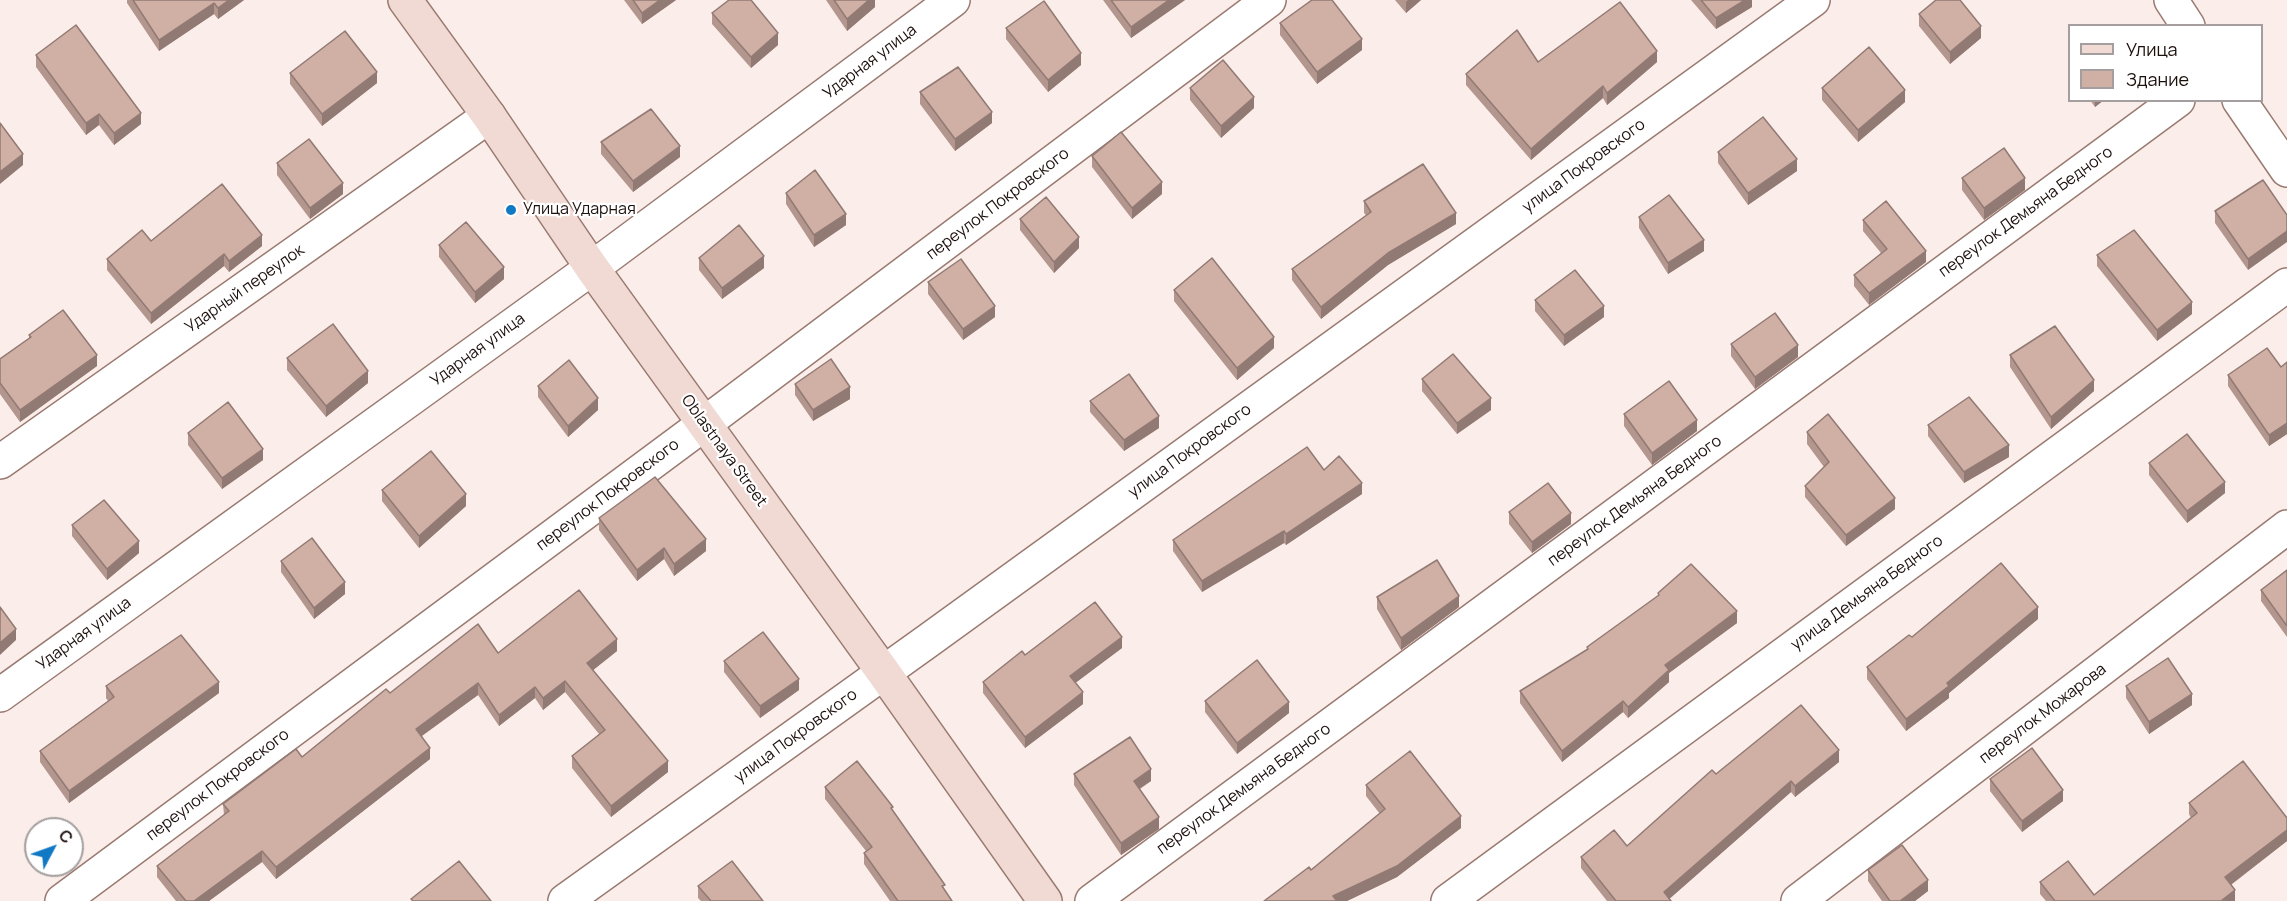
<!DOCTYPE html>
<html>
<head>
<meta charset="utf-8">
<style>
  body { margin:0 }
  #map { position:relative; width:2287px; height:901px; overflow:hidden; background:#fbede9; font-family:Manrope,sans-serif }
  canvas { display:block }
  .legend { position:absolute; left:2068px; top:24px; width:195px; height:78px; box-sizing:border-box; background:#fff; border:2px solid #a49f9e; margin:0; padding:8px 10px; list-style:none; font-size:18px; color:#1c100d }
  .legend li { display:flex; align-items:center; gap:12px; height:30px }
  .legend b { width:30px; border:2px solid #a49f9e }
  .north { position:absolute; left:24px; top:817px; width:60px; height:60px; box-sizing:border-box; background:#fff; border:2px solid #a49f9e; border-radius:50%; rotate:49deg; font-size:16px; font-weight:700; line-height:24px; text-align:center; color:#1c100d }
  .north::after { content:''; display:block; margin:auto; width:21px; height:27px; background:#1179c4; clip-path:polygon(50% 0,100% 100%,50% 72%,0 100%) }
</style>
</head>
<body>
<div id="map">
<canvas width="2287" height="901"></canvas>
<ul class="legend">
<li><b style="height:8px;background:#f0dad3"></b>Улица</li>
<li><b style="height:16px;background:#d0afa5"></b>Здание</li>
</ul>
<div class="north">С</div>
</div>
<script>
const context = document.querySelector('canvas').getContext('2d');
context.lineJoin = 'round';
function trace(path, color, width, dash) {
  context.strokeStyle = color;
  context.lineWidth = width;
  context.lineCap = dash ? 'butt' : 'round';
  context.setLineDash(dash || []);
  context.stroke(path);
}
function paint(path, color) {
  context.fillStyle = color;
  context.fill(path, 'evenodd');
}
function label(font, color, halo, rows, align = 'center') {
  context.font = font + ' Manrope,sans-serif';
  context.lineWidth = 4.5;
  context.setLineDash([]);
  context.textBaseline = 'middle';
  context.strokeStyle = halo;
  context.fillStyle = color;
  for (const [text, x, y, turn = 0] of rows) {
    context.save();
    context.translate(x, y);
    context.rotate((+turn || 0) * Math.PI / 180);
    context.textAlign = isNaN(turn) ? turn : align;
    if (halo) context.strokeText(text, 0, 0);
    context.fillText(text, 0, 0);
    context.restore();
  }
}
const street = new Path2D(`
  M 2171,0 L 2188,26
  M 2239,100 L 2287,170
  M 0,462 L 489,116
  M 0,695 L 592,268 L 953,0
  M 62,901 L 704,424 L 1269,0
  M 565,901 L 929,640 L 1813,0
  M 1092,901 L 2178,100
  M 1448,901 L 2287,285
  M 1798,901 L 2287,527`);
const secondary = new Path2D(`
  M 405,0 L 489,116 L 592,268 L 884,673 L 1045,901`);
trace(street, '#997a71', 36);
trace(secondary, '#997a71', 36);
trace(street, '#fff', 33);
trace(secondary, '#f0dad3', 33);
paint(new Path2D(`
  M 127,0 L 244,0 L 218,19 L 214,14 L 159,51 L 127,3 Z
  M 624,0 L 676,0 L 642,24 Z
  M 826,0 L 875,0 L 875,7 L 847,31 Z
  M 1103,0 L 1185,0 L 1131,38 Z
  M 1395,0 L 1421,0 L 1406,13 Z
  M 1691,0 L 1752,0 L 1752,7 L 1716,29 Z
  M 712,13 L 778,45 L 751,68 L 712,24 Z
  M 1919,14 L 1981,38 L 1950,64 L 1919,26 Z
  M 1280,23 L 1362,50 L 1317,84 L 1280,35 Z
  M 1006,28 L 1081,65 L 1048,92 L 1006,39 Z
  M 36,55 L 141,124 L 114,145 L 99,125 L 86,135 L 36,67 Z
  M 1538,62 L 1657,62 L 1607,105 L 1603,98 L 1531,160 L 1466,85 L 1466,74 Z
  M 290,73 L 377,83 L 322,126 L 290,84 Z
  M 1190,88 L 1254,108 L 1221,138 L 1190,100 Z
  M 1822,88 L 1905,102 L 1858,142 L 1822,100 Z
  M 920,92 L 992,123 L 955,151 L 920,104 Z
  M 2090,100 L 2104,100 L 2095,107 Z
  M 601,142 L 680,157 L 633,192 L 601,154 Z
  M 1718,152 L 1797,171 L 1748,205 L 1718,163 Z
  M 1092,156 L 1162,194 L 1132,219 L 1092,167 Z
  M 277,163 L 343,194 L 310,219 L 277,175 Z
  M 1962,178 L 2025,190 L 1984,220 L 1962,190 Z
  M 2263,180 L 2248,270 L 2215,223 L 2215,211 Z
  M 786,193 L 846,225 L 814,247 L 786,204 Z
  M 1364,201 L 1456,224 L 1388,265 L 1321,319 L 1292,280 L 1292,269 L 1366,215 L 1364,213 Z
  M 1639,217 L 1704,251 L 1668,274 L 1639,228 Z
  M 1020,219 L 1079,248 L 1054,273 L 1020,230 Z
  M 1863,220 L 1926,262 L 1869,305 L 1854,286 L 1854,275 L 1881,253 L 1863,231 Z
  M 151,241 L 262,246 L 229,272 L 224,266 L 151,324 L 107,270 L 107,259 Z
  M 439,245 L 504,279 L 475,303 L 439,257 Z
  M 2097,255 L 2192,314 L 2157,341 L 2097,266 Z
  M 699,258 L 764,268 L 722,299 L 699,270 Z
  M 928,282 L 995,317 L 963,340 L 928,294 Z
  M 1174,290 L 1274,348 L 1237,380 L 1174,301 Z
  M 1535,300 L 1604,317 L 1564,346 L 1535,311 Z
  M 29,335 L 97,366 L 20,422 L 0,394 L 0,359 L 29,338 Z
  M 1731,344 L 1798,357 L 1755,389 L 1731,356 Z
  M 2010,355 L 2094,391 L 2051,429 L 2010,367 Z
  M 287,358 L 368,383 L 326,417 L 287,370 Z
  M 2287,362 L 2287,434 L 2269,446 L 2228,386 L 2228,375 L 2281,367 Z
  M 1422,379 L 1491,410 L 1457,434 L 1422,391 Z
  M 795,384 L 850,399 L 813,421 L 795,395 Z
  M 538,386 L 598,410 L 568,437 L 538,397 Z
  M 1090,401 L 1159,428 L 1124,451 L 1090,412 Z
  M 1624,414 L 1697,431 L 1652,465 L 1624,426 Z
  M 1928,425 L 2009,457 L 1964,483 L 1928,436 Z
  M 1807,432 L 1895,509 L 1846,546 L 1805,497 L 1805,486 L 1824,467 L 1807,444 Z
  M 188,433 L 263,460 L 222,489 L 188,445 Z
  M 2149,463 L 2225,493 L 2187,523 L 2149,475 Z
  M 1324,470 L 1362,494 L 1286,545 L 1284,543 L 1202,592 L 1173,551 L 1173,540 Z
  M 382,490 L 466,506 L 419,548 L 382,501 Z
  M 1509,512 L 1571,524 L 1532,553 L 1509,524 Z
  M 599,518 L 706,551 L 674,576 L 664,559 L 637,581 L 599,530 Z
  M 72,525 L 139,553 L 107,580 L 72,536 Z
  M 281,561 L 345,594 L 314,619 L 281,572 Z
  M 2287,570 L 2287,637 L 2261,601 L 2261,590 Z
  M 1658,593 L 1737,623 L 1669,673 L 1669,682 L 1628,718 L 1623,712 L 1562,762 L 1520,703 L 1520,691 L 1587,650 L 1587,647 L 1658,597 Z
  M 1377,597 L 1459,607 L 1401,650 L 1377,609 Z
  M 2038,619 L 1949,693 L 1949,698 L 1906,731 L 1867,679 L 1867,667 L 1912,637 Z
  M 1122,648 L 1075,683 L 1083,704 L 1025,748 L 983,693 L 983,682 L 1025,655 Z
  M 617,651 L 593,670 L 668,772 L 611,817 L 572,768 L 572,756 L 599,734 L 565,692 L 543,710 L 535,698 L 499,726 L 478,695 L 422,736 L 430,759 L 276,879 L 262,862 L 209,901 L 176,901 L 157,877 L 157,866 L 224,815 L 223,804 L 302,757 L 390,693 L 498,653 Z
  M 724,661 L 799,690 L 760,718 L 724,672 Z
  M 106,686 L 219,693 L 69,803 L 40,762 L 40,751 L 108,701 L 106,698 Z
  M 2126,686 L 2192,705 L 2149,734 L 2126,698 Z
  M 1205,701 L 1289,713 L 1237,754 L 1205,712 Z
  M 1839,762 L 1795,797 L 1791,792 L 1669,899 L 1671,901 L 1607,901 L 1581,868 L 1581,857 L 1627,846 L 1716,774 Z
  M 1074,774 L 1151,781 L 1140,789 L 1159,829 L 1121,855 L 1074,785 Z
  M 1990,779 L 2063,801 L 2022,832 L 1990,791 Z
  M 1366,785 L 1461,828 L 1397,877 L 1347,901 L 1264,901 L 1311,870 L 1380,814 L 1366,796 Z
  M 825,787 L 893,812 L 952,901 L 890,901 L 864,864 L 864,853 L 866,851 L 825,799 Z
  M 2189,803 L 2287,818 L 2287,841 L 2231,885 L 2235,901 L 2046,901 L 2040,894 L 2040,882 L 2094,895 L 2191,818 L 2189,814 Z
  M 1868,870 L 1928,891 L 1915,901 L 1882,901 L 1868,881 Z
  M 698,886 L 763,901 L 701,901 L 698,898 Z`), '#b3968e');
paint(new Path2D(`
  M 229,0 L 244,0 L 218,19 L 218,8 Z
  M 660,0 L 676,0 L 642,24 L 642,13 Z
  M 869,0 L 875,0 L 875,7 L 847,31 L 847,19 Z
  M 1169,0 L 1185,0 L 1131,38 L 1131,27 Z
  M 1408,0 L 1421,0 L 1406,13 L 1406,2 Z
  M 1745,0 L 1752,0 L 1752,7 L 1716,29 L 1716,18 Z
  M 214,3 L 214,14 L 159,51 L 159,40 Z
  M 1981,26 L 1981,38 L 1950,64 L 1950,52 Z
  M 778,33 L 778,45 L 751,68 L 751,57 Z
  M 1362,39 L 1362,50 L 1317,84 L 1317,72 Z
  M 1657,51 L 1657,62 L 1607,105 L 1607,93 Z
  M 1081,53 L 1081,65 L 1048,92 L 1048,80 Z
  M 377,72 L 377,83 L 322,126 L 322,114 Z
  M 1603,86 L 1603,98 L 1531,160 L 1531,149 Z
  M 1905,90 L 1905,102 L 1858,142 L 1858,130 Z
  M 1254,97 L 1254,108 L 1221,138 L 1221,126 Z
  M 2095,100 L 2104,100 L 2095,107 Z
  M 992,112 L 992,123 L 955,151 L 955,139 Z
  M 141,113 L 141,124 L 114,145 L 114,133 Z
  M 99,114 L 99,125 L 86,135 L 86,123 Z
  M 680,146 L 680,157 L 633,192 L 633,181 Z
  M 23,154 L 23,165 L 0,184 L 0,172 Z
  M 1797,159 L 1797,171 L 1748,205 L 1748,193 Z
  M 2025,178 L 2025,190 L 1984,220 L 1984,208 Z
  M 1162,182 L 1162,194 L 1132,219 L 1132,208 Z
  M 343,183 L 343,194 L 310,219 L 310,208 Z
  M 1456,213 L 1456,224 L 1388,265 L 1321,319 L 1321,307 L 1388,253 Z
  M 846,214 L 846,225 L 814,247 L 814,235 Z
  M 2287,231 L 2287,242 L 2248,270 L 2248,259 Z
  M 262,235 L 262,246 L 229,272 L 229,261 Z
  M 1079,237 L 1079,248 L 1054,273 L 1054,262 Z
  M 1704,240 L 1704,251 L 1668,274 L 1668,263 Z
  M 1926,251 L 1926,262 L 1869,305 L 1869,293 Z
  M 224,254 L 224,266 L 151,324 L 151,313 Z
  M 764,256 L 764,268 L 722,299 L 722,288 Z
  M 504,267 L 504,279 L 475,303 L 475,292 Z
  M 2192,302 L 2192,314 L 2157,341 L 2157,330 Z
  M 995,306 L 995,317 L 963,340 L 963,329 Z
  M 1604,306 L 1604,317 L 1564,346 L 1564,335 Z
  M 1274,337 L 1274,348 L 1237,380 L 1237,368 Z
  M 1798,345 L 1798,357 L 1755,389 L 1755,377 Z
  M 97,355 L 97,366 L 20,422 L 20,410 Z
  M 368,371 L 368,383 L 326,417 L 326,406 Z
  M 2094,380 L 2094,391 L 2051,429 L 2051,417 Z
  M 850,387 L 850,399 L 813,421 L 813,410 Z
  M 598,398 L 598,410 L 568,437 L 568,426 Z
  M 1491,398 L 1491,410 L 1457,434 L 1457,423 Z
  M 1159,416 L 1159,428 L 1124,451 L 1124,440 Z
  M 1697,420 L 1697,431 L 1652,465 L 1652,453 Z
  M 2287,423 L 2287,434 L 2269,446 L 2269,435 Z
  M 2009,445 L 2009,457 L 1964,483 L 1964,472 Z
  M 263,449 L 263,460 L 222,489 L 222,478 Z
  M 2225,482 L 2225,493 L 2187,523 L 2187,511 Z
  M 1362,483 L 1362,494 L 1286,545 L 1286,534 Z
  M 466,494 L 466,506 L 419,548 L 419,536 Z
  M 1895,498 L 1895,509 L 1846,546 L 1846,535 Z
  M 1571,513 L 1571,524 L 1532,553 L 1532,542 Z
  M 1284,531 L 1284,543 L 1202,592 L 1202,581 Z
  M 706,539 L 706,551 L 674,576 L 674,564 Z
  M 139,541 L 139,553 L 107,580 L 107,569 Z
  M 664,548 L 664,559 L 637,581 L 637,570 Z
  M 345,582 L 345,594 L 314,619 L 314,608 Z
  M 1459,596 L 1459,607 L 1401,650 L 1401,638 Z
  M 2038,607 L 2038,619 L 1949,693 L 1949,698 L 1906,731 L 1906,719 L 1947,683 Z
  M 1737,611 L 1737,623 L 1669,673 L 1669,682 L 1628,718 L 1628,707 L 1665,665 Z
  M 16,629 L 16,640 L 0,655 L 0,643 Z
  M 1122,637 L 1122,648 L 1070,687 L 1070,676 Z
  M 617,639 L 617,651 L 587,675 L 587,663 Z
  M 799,679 L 799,690 L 760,718 L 760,706 Z
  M 565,681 L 565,692 L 543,710 L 543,698 Z
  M 219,682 L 219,693 L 69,803 L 69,791 Z
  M 478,683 L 478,695 L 416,740 L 416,729 Z
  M 535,687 L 535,698 L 499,726 L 499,715 Z
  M 1083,692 L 1083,704 L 1025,748 L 1025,737 Z
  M 2192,694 L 2192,705 L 2149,734 L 2149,722 Z
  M 1623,701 L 1623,712 L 1562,762 L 1562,751 Z
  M 1289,702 L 1289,713 L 1237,754 L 1237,743 Z
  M 430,748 L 430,759 L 276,879 L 276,867 Z
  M 1839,750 L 1839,762 L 1795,797 L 1795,786 Z
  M 668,761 L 668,772 L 611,817 L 611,806 Z
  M 1151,769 L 1151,781 L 1134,792 L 1134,781 Z
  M 1791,781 L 1791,792 L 1667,901 L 1664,892 Z
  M 2063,790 L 2063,801 L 2022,832 L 2022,821 Z
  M 1461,816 L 1461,828 L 1397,877 L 1347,901 L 1333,901 L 1333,896 Z
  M 1159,817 L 1159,829 L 1121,855 L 1121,843 Z
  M 2287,830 L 2287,841 L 2225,889 L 2225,877 Z
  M 262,851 L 262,862 L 209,901 L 194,901 Z
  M 1928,880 L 1928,891 L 1915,901 L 1900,901 Z
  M 2235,890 L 2235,901 L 2221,901 Z`), '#927a74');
const building = new Path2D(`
  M 133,0 L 229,0 L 218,8 L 214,3 L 159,40 Z
  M 633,0 L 660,0 L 642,13 Z
  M 729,0 L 751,0 L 778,33 L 751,57 L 712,13 Z
  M 834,0 L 869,0 L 847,19 Z
  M 1111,0 L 1169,0 L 1131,27 Z
  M 1312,0 L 1332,0 L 1362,39 L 1317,72 L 1280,23 Z
  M 1701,0 L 1745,0 L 1716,18 Z
  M 1936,0 L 1960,0 L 1981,26 L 1950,52 L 1919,14 Z
  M 1044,1 L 1081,53 L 1048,80 L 1006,28 Z
  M 1620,2 L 1657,51 L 1607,93 L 1603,86 L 1531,149 L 1466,74 L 1517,30 L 1538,62 Z
  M 76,25 L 141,113 L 114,133 L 99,114 L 86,123 L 36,55 Z
  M 345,31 L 377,72 L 322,114 L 290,73 Z
  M 1869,47 L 1905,90 L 1858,130 L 1822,88 Z
  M 1223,60 L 1254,97 L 1221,126 L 1190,88 Z
  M 958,67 L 992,112 L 955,139 L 920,92 Z
  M 651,109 L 680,146 L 633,181 L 601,142 Z
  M 1763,117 L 1797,159 L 1748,193 L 1718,152 Z
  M 0,123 L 23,154 L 0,172 Z
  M 1121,132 L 1162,182 L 1132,208 L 1092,156 Z
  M 309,139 L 343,183 L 310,208 L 277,163 Z
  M 2004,148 L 2025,178 L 1984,208 L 1962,178 Z
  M 1423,164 L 1456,213 L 1388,253 L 1321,307 L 1292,269 L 1371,212 L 1364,201 Z
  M 815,170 L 846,214 L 814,235 L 786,193 Z
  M 2263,180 L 2287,215 L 2287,231 L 2248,259 L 2215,211 Z
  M 222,184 L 262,235 L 229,261 L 224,254 L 151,313 L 107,259 L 142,230 L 151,241 Z
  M 1669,195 L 1704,240 L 1668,263 L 1639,217 Z
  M 1046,197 L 1079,237 L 1054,262 L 1020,219 Z
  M 1886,201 L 1926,251 L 1869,293 L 1854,275 L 1887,249 L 1863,220 Z
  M 466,222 L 504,267 L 475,292 L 439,245 Z
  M 739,225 L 764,256 L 722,288 L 699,258 Z
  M 2134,230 L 2192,302 L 2157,330 L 2097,255 Z
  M 1212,258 L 1274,337 L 1237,368 L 1174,290 Z
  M 961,259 L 995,306 L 963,329 L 928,282 Z
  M 1575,270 L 1604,306 L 1564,335 L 1535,300 Z
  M 63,310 L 97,355 L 20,410 L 0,383 L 0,359 L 31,337 L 29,335 Z
  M 1775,313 L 1798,345 L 1755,377 L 1731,344 Z
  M 333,324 L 368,371 L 326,406 L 287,358 Z
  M 2055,326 L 2094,380 L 2051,417 L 2010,355 Z
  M 2267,348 L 2281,367 L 2287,362 L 2287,423 L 2269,435 L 2228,375 Z
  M 1453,354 L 1491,398 L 1457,423 L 1422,379 Z
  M 831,359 L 850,387 L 813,410 L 795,384 Z
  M 569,360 L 598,398 L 568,426 L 538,386 Z
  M 1129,374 L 1159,416 L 1124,440 L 1090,401 Z
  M 1669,381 L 1697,420 L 1652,453 L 1624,414 Z
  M 1969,397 L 2009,445 L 1964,472 L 1928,425 Z
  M 228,402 L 263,449 L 222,478 L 188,433 Z
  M 1828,414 L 1895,498 L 1846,535 L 1805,486 L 1829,462 L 1807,432 Z
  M 2187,434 L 2225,482 L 2187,511 L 2149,463 Z
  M 1307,447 L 1324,470 L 1339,456 L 1362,483 L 1286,534 L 1284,531 L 1202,581 L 1173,540 Z
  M 431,451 L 466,494 L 419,536 L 382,490 Z
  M 655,477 L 706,539 L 674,564 L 664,548 L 637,570 L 599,518 Z
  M 1548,483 L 1571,513 L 1532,542 L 1509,512 Z
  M 104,500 L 139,541 L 107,569 L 72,525 Z
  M 312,538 L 345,582 L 314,608 L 281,561 Z
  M 1437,560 L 1459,596 L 1401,638 L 1377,597 Z
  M 2001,563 L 2038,607 L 1947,683 L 1949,686 L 1906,719 L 1867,667 L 1909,635 L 1912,637 Z
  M 1691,564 L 1737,611 L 1665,665 L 1669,670 L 1628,707 L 1623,701 L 1562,751 L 1520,691 L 1588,649 L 1587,647 L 1659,595 L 1658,593 Z
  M 2287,570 L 2287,626 L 2261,590 Z
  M 579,590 L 617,639 L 587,663 L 668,761 L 611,806 L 572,756 L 605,730 L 565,681 L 543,698 L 535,687 L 499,715 L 478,683 L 416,729 L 430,748 L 276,867 L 262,851 L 194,901 L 186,901 L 157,866 L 229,811 L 223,804 L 296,749 L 302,757 L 386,689 L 390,693 L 478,624 L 498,653 Z
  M 1095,602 L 1122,637 L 1070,676 L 1083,692 L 1025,737 L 983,682 L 1022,651 L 1025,655 Z
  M 0,607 L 16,629 L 0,643 Z
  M 763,632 L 799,679 L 760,706 L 724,661 Z
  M 181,635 L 219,682 L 69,791 L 40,751 L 114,697 L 106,686 Z
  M 2168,658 L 2192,694 L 2149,722 L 2126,686 Z
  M 1257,660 L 1289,702 L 1237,743 L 1205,701 Z
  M 1801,705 L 1839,750 L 1795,786 L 1791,781 L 1664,892 L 1671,901 L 1616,901 L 1581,857 L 1614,830 L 1627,846 L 1712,770 L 1716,774 Z
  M 1130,737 L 1151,769 L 1134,781 L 1159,817 L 1121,843 L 1074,774 Z
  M 2032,748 L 2063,790 L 2022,821 L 1990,779 Z
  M 1410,751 L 1461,816 L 1397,866 L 1333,896 L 1337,901 L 1264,901 L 1309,867 L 1311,870 L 1385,809 L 1366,785 Z
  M 857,761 L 893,807 L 891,808 L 945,885 L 942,886 L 952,901 L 898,901 L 864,853 L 872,847 L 825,787 Z
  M 2243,761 L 2287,818 L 2287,830 L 2225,877 L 2235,890 L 2221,901 L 2055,901 L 2040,882 L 2068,861 L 2094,895 L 2197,813 L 2189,803 Z
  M 1902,845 L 1928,880 L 1900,901 L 1890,901 L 1868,870 Z
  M 459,861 L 491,901 L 413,901 L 411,899 Z
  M 732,861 L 763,901 L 711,901 L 698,886 Z`);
paint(building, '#d0afa5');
trace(building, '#927a74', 1.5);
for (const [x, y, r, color] of [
  [511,210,6,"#1179c4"]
]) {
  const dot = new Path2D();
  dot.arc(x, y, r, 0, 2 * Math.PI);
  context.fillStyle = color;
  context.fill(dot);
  trace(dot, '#fff', 2);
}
label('16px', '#1c100d', '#fff', [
  ["Ударная улица",870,62,-37],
  ["улица Покровского",1584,166,-36],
  ["переулок Покровского",998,204,-37],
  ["переулок Демьяна Бедного",2026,212,-36],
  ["Ударный переулок",245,289,-35],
  ["Ударная улица",478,350,-36],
  ["Oblastnaya Street",724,451,54],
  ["улица Покровского",1190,451,-36],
  ["переулок Покровского",608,495,-37],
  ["переулок Демьяна Бедного",1635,501,-36],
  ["улица Демьяна Бедного",1867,593,-36],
  ["Ударная улица",84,634,-36],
  ["переулок Можарова",2043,714,-37],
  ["улица Покровского",796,736,-36],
  ["переулок Покровского",218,785,-37],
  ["переулок Демьяна Бедного",1244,789,-36]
]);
label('16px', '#1c100d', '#fff', [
  ["Улица Ударная",523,210]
], 'left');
</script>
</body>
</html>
